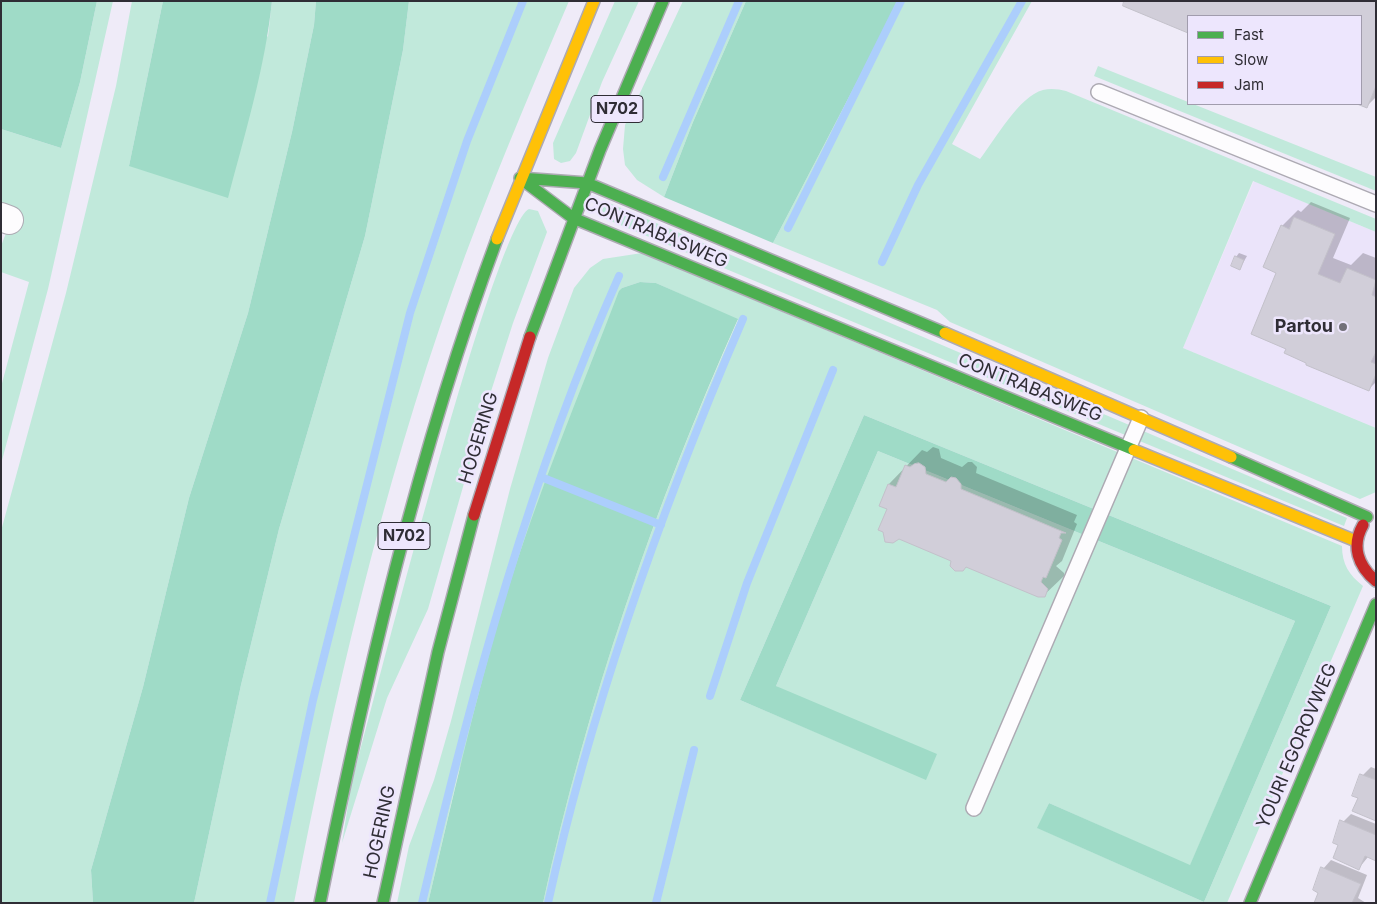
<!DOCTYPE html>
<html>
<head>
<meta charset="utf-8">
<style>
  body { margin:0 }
  #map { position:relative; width:1377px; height:904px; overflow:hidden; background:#efebf8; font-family:Inter,sans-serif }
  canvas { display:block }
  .frame { position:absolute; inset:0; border:2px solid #2f2d35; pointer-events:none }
  .legend { position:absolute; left:1187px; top:15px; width:175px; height:90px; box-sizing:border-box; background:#ede6fd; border:1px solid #a19cad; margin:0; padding:6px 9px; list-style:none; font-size:15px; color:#2f2d35 }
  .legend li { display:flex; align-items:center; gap:10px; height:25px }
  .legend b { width:25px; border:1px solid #a19cad }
</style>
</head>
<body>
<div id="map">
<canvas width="1377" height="904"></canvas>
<div class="frame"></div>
<ul class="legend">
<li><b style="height:6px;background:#4caf50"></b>Fast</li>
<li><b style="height:6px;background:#ffc107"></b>Slow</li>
<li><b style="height:6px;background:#c62828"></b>Jam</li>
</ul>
</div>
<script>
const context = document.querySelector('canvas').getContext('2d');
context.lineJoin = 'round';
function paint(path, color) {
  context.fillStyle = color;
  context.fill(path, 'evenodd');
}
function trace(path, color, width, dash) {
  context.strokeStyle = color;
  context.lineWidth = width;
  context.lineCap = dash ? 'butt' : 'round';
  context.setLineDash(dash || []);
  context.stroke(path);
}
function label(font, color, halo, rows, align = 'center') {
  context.font = font + ' Inter,sans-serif';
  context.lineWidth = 5;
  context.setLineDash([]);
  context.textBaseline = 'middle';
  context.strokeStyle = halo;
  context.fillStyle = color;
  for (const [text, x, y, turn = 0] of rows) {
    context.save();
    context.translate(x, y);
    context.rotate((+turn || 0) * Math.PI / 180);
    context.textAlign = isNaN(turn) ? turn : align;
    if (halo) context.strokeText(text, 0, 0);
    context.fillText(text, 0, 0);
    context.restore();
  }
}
paint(new Path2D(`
  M 1254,181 L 1376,232 L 1376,428 L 1183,348 Z`), '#ebe4fa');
paint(new Path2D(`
  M 97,1 L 113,1 L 48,289 L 1,464 L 1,387 L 29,282 L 1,272 L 1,246 L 13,215 L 1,210 L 1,129 L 61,148 L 80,82 Z
  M 132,1 L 163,1 L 129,166 L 268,36 L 272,1 L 316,1 L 314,25 L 292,132 L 248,313 L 189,498 L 143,687 L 91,870 L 93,903 L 1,903 L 1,531 L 66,293 L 116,86 Z
  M 409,1 L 569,1 C 528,97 487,193 452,292 C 382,490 334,696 294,903 L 194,903 L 241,685 L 279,529 L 365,236 L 403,50 Z
  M 615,1 L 639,1 L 602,82 L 576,153 L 570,161 L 561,163 L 554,159 L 553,143 Z
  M 683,1 L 746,1 L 693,122 L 664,197 L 637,180 L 625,165 L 623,149 L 625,125 Z
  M 899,1 L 1032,1 L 952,144 L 980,159 C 995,140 1019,96 1043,90 C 1050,88 1059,89 1066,91 L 1376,219 L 1376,232 L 1253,181 L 1183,348 L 1376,428 L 1376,492 L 1360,499 L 950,322 L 937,310 L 773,243 Z
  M 1098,66 L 1376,177 L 1376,191 L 1094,76 Z
  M 607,202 L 1347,518 L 1344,526 L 601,217 L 596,207 L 597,204 Z
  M 529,209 L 538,211 L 547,232 L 513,323 L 485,410 L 428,609 L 387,698 L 342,843 L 351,786 C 370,717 494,225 529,209 Z
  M 642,253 L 1342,546 C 1342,564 1349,575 1363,586 L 1227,903 L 543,903 C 587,702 654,507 738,320 L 656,283 L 640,282 L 622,288 L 458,774 L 428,903 L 397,903 L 409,846 L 434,780 L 451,721 L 510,489 L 548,358 L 574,288 L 590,268 L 603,259 ZM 864,415 L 1331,606 L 1204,902 L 1038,828 L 1049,803 L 1190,866 L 1295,621 L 878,451 L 776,686 L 926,779 L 740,700 Z`), '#c1e9db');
paint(new Path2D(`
  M 1,1 L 97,1 L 80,82 L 61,148 L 1,129 Z
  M 163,1 L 272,1 C 265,68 245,133 228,198 L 129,166 Z
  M 316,1 L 409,1 L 403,50 L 365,236 L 279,529 L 241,685 L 194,903 L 93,903 L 91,870 L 143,687 L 189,498 L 248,313 L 292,132 L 314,25 Z
  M 746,1 L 899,1 L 773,243 L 664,197 L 693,122 Z
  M 640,282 L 656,283 L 738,319 C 654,507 587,702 543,903 L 428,903 C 452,801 475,699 505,599 C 537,494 580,393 619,291 L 622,288 Z
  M 864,415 L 1331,606 L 1204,902 L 1037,828 L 1049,803 L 1190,865 L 1295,621 L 878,451 L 776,686 L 937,754 L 926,780 L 740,700 Z`), '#9fdbc7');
paint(new Path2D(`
  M 1376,1 L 1376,97 L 1366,107 L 1360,104 L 1361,16 L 1188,16 L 1188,32 L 1124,5 Z
  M 1311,202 L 1350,218 L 1333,258 L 1351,265 L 1363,253 L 1376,258 L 1376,382 L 1368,390 L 1288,348 L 1278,272 L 1282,226 L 1298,210 L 1301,212 Z
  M 1239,253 L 1247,256 L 1240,268 L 1236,257 Z
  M 933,447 L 939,449 L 941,458 L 962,467 L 968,462 L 972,462 L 977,467 L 976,473 L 1077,515 L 1074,522 L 1077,524 L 1062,561 L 1056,566 L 1064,573 L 1064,576 L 1043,596 L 881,505 L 889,484 L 922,450 L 927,452 Z
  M 1371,767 L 1376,769 L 1376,820 L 1359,798 L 1354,795 L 1363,775 Z
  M 1351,814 L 1376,824 L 1376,859 L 1368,857 L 1359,868 L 1340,844 L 1343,822 Z
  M 1331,860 L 1367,875 L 1358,898 L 1366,903 L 1315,903 L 1320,892 L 1323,869 Z`), '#0003');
trace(new Path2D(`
  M 663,177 L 739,1
  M 788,228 L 901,1
  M 882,262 L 918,185 L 1022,1
  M 541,477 L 661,525
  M 710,696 L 747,583 L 833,370
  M 270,903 L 313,700 L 410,313 L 467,141 L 523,1
  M 422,903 C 472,689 530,477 619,276
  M 548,903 C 592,703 662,507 743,319
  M 656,903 L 694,750`), '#accefc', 8);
const building = new Path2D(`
  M 1124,1 L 1376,1 L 1376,86 L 1367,108 L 1357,104 L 1361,104 L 1361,16 L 1188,16 L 1188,33 L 1123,6 Z
  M 1294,217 L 1335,234 L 1318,274 L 1340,283 L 1347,268 L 1376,280 L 1372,295 L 1376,297 L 1376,352 L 1371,362 L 1376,364 L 1376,374 L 1369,391 L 1306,365 L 1306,363 L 1284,353 L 1286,349 L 1251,334 L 1276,273 L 1263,267 L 1281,225 L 1289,229 Z
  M 1235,256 L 1244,260 L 1240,270 L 1231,266 Z
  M 919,463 L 925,467 L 926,474 L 946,482 L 951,477 L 956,478 L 961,484 L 961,489 L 1066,533 L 1061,533 L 1059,538 L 1062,540 L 1046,578 L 1043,577 L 1041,582 L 1048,589 L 1045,597 L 1038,597 L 966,567 L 963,571 L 955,571 L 950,566 L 951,561 L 899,539 L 893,543 L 885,542 L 883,532 L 878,530 L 887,509 L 879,506 L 888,484 L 896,487 L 905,465 L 910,467 L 914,464 Z
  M 1360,774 L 1376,780 L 1376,821 L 1352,811 L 1358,798 L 1352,796 Z
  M 1340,820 L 1376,835 L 1376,861 L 1365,856 L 1359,870 L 1333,858 L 1338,845 L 1333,843 Z
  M 1321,867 L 1361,884 L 1352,903 L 1314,903 L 1318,893 L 1313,890 Z`);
paint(building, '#d1ced9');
trace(building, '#c3c1ca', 1);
const lane = new Path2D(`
  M 1099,92 L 1376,204
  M 974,808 L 1141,418`);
const street = new Path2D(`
  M 1,217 L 9,220`);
const fast = new Path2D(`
  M 520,178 L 587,183 L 945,333
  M 520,178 L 573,218 L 1134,450
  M 530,337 L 600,150 L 663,1
  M 1231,457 L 1367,517
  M 320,903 C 366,678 417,454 497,239
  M 383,903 L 438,652 L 474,515
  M 1250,903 L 1376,604`);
const slow = new Path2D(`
  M 497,239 L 594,1
  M 945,333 L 1231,457
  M 1134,450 L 1356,541`);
const jam = new Path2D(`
  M 474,515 L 530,337
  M 1363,525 C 1351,546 1358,566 1376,581`);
trace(lane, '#adaab3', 18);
trace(street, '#adaab3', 30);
trace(fast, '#adaab3', 14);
trace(slow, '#adaab3', 14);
trace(jam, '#adaab3', 14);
trace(lane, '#fdfcfe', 15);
trace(street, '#fdfcfe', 28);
trace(fast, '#4caf50', 11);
trace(slow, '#ffc107', 11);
trace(jam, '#c62828', 11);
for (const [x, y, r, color] of [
  [1343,327,5,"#727079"]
]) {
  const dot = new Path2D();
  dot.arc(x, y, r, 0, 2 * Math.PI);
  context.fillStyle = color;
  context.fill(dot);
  trace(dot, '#ede6fd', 2);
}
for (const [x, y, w] of [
  [617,109,52],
  [404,536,52]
]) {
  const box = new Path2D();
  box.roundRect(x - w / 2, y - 13.5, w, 27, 4);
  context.fillStyle = '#ede6fd';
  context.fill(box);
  trace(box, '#2f2d35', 1);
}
label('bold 16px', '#2f2d35', null, [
  ["N702",617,109],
  ["N702",404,536]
]);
label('18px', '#2f2d35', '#ede6fd', [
  ["CONTRABASWEG",656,233,23],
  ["CONTRABASWEG",1030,388,22],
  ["HOGERING",479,438,-73],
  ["YOURI EGOROVWEG",1297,746,-67],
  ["HOGERING",380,832,-78]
]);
label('bold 18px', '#2f2d35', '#ede6fd', [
  ["Partou",1333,327]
], 'right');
</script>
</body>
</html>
